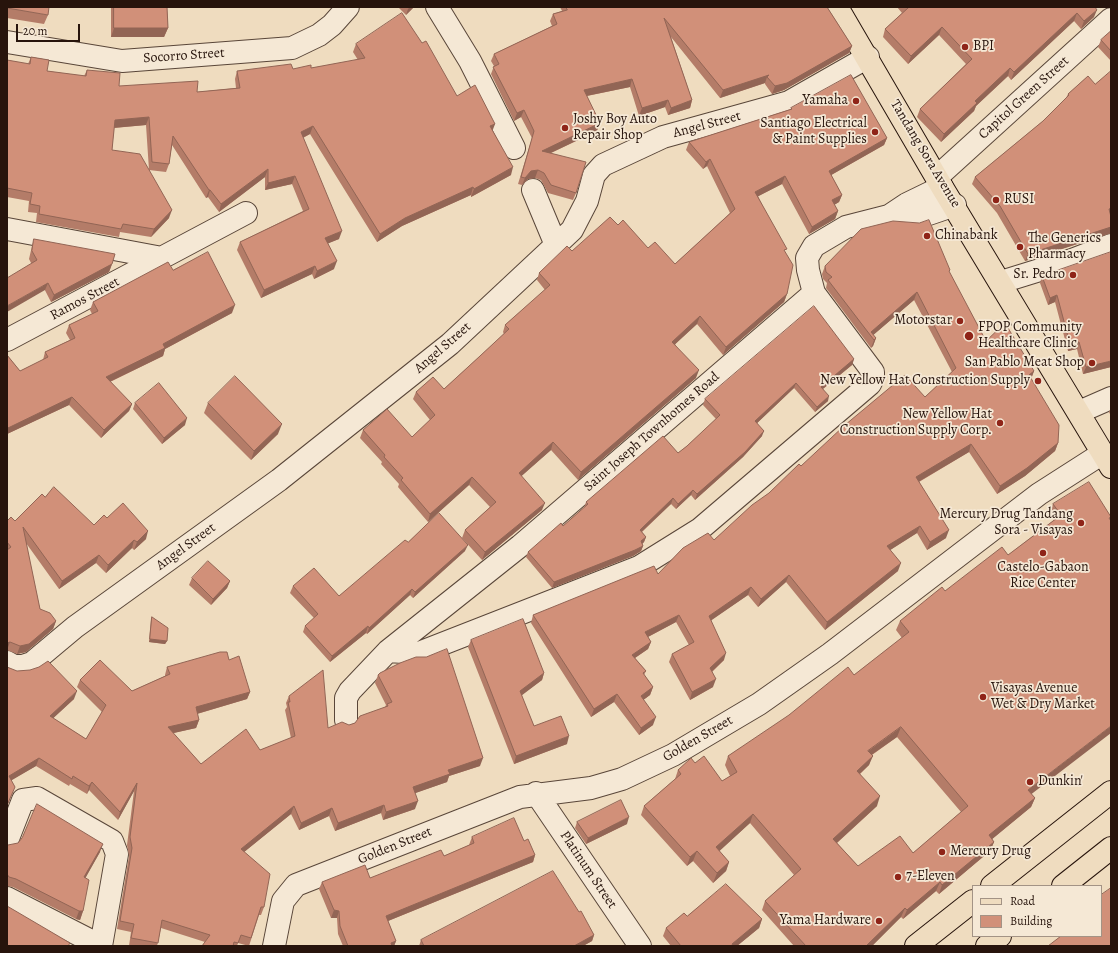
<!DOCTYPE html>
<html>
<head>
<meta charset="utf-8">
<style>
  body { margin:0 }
  #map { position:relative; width:1118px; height:953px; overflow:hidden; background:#efdcbf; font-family:Alegreya,serif }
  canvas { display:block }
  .frame { position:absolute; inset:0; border:8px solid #27140c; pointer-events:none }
  .legend { position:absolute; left:972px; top:885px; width:130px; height:52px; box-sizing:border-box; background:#f5e8d5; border:1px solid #a39385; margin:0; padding:5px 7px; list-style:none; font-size:12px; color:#27140c }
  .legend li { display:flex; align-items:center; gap:8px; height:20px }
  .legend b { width:20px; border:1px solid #a39385 }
  .scale { position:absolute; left:16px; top:24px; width:64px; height:18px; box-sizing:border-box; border:2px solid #27140c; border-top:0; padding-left:5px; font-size:12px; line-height:14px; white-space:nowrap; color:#27140c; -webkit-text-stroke:3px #f5e8d5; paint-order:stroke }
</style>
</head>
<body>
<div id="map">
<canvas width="1118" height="953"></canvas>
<div class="frame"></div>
<ul class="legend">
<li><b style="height:5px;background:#efdcbf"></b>Road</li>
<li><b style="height:11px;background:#d19079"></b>Building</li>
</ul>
<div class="scale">20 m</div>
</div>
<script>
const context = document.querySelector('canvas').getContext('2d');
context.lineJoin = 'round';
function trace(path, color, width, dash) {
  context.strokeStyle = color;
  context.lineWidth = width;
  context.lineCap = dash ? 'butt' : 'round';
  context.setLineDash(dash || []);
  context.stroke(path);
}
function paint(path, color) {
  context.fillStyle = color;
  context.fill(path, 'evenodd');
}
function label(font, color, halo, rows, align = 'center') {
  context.font = font + ' Alegreya,serif';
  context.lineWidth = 3.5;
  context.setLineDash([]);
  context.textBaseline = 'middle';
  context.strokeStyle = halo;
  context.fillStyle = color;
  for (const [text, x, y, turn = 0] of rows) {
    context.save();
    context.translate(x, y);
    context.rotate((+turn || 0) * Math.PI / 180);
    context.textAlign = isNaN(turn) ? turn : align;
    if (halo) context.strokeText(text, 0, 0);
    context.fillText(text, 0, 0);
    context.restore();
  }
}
const minor = new Path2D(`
  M 437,7 L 470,61 L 514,148
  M 7,42 L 122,61 L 292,48 L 319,35 L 332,25 L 348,7
  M 937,177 L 1111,19
  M 533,190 L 556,245
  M 889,216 L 917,218 L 955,205
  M 7,229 L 162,258
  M 1001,282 L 1072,260 L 1111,245
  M 7,340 L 246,213
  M 1079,412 L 1111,398
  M 388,651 L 419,653 L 639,567 L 700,529 L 870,384 L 873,378 L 873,372 L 814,293 L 808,270 L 807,258 L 814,246 L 846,227 L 889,216 L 907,204 L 942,187
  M 7,662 L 14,666 L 23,666 L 32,663 L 75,627 L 279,480 L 450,344 L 572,230 L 587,201 L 594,175 L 603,165 L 663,137 L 789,102 L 868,57
  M 346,720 L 346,698 L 350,691 L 388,651 L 520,546 L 814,293
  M 536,793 L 640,946
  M 7,841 L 23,800 L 37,798 L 112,841 L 117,854 L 101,946
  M 7,898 L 101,946
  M 274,946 L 283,901 L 296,885 L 520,797 L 591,788 L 622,779 L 673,755 L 759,704 L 830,654 L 1039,494 L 1103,453`);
const major = new Path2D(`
  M 837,7 L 942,187 L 1111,467
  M 992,886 L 1111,792
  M 1063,886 L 1111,848
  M 916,946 L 973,901
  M 987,946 L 1000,936`);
trace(minor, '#594639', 24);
trace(major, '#27140c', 24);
trace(minor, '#f5e8d5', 22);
trace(major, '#efdcbf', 22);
paint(new Path2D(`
  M 7,7 L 48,15 L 44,24 L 7,18 Z
  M 111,7 L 167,7 L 168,28 L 164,37 L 111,37 Z
  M 398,7 L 414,7 L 406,15 Z
  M 560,7 L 827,7 L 852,46 L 849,53 L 784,90 L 772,94 L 765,84 L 765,83 L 720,98 L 671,37 L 692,100 L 690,108 L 668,115 L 665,107 L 639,116 L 630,87 L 587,96 L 597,131 L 551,153 L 576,193 L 573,200 L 548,193 L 541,180 L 535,178 L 528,179 L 522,185 L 518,184 L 532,138 L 521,117 L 514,121 L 491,74 L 494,66 L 491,61 L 494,54 L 552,26 L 550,21 L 553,14 L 562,11 Z
  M 897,7 L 1095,7 L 1094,17 L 1081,29 L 1074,21 L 1011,80 L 1008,76 L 976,106 L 974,111 L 941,142 L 917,117 L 920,109 L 966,64 L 939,35 L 908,64 L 883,37 L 885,29 L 902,13 Z
  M 1111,31 L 1111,61 L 1098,47 L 1101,40 Z
  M 356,44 L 457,96 L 495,124 L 492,129 L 511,175 L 471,197 L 471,195 L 402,226 L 377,242 L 310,134 L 303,138 L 339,239 L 328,243 L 334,269 L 314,279 L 312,274 L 261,298 L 237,250 L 240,242 L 303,211 L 292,184 L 265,190 L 265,177 L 219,212 L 208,197 L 206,198 L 172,145 L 169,164 L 166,172 L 149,170 L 146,125 L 114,128 L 112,150 L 169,218 L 151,237 L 120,232 L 119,237 L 36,222 L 37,213 L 28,212 L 29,201 L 7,197 L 7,60 L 28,64 L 31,57 L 47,71 L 84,76 L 87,70 L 119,86 L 197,92 L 236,88 L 235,79 L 237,71 L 293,69 L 311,68 L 358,60 L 353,52 Z
  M 1088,76 L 1110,213 L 1111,233 L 1025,261 L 997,213 L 972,184 L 975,177 L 1043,121 L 1066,98 L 1068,94 Z
  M 791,108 L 887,138 L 884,145 L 831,175 L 842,195 L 839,202 L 834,205 L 838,211 L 835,219 L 809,234 L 782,184 L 758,196 L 785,253 L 787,294 L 784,302 L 723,355 L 697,324 L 675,344 L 696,378 L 578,480 L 551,450 L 521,476 L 542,510 L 482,560 L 462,538 L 465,530 L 490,507 L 469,485 L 428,522 L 398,487 L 399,484 L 381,464 L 382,462 L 360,438 L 363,430 L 412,437 L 430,420 L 413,399 L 416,392 L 444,389 L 504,334 L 503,332 L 505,325 L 545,290 L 537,280 L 539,273 L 572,251 L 618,225 L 648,248 L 675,264 L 730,213 L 707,166 L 703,169 L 686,150 L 689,142 L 791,109 Z
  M 34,239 L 112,264 L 109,272 L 51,302 L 29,259 L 32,246 Z
  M 825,266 L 949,273 L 986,341 L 1034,371 L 1031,379 L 1058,443 L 1055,451 L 1025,476 L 997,494 L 969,452 L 919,482 L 946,538 L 927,550 L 917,533 L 890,550 L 898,571 L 825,630 L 786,582 L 758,607 L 748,595 L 711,620 L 724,660 L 712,672 L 713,687 L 690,700 L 669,662 L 672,654 L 689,645 L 676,622 L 648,637 L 651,642 L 648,649 L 635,658 L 646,671 L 644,675 L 653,687 L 650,695 L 643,700 L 653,725 L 639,735 L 614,702 L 591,717 L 531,623 L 533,615 L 658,574 L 714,540 L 769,493 L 801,466 L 925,397 L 952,372 L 914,300 L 873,335 L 876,338 L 873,346 L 871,348 L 826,288 L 827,283 L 823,279 L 822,274 Z
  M 173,270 L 232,313 L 165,349 L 163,356 L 110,382 L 132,404 L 129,411 L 101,438 L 69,405 L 7,434 L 7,355 L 20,371 L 43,360 L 45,352 L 70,340 L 66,333 L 69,325 L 92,314 L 90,310 L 93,302 Z
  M 1042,276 L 1111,367 L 1083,374 L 1077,349 L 1068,351 L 1055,302 L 1048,305 L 1040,283 Z
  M 854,359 L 852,365 L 823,389 L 828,401 L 815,412 L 794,388 L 757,423 L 762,436 L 743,457 L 695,500 L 691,495 L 676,509 L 671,504 L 642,532 L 646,537 L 644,542 L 642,544 L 643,546 L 641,551 L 633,556 L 552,588 L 526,557 L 528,552 L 563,526 L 584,508 L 586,502 L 678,453 L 687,446 L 716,419 L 703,405 L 705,399 Z
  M 135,403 L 185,425 L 162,444 L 133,409 Z
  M 208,403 L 278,434 L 251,460 L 204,413 Z
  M 1111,408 L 1111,416 L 1109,412 Z
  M 45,497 L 94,525 L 107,518 L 146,539 L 134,550 L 132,548 L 106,573 L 96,563 L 59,589 L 26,543 L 40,609 L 56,621 L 53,629 L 26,652 L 17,654 L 7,650 L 7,521 L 15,521 Z
  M 1053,504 L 1110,520 L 1031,794 L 1035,798 L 1031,807 L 992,839 L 994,842 L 990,851 L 939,894 L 936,891 L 903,919 L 901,917 L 872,946 L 794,946 L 762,910 L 765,901 L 794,875 L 750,823 L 719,851 L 729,862 L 726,871 L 713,883 L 693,861 L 687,866 L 641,815 L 644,806 L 675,779 L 678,770 L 695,763 L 722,781 L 730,776 L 725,765 L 728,756 L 854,675 L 902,638 L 896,630 L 900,621 L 945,591 L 1008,555 L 1054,520 L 1050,514 ZM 897,737 L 961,812 L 913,853 L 858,866 L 837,843 L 877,806 L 860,774 L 869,765 L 872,755 Z
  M 408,542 L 465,551 L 413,598 L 410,595 L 367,634 L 366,633 L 330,662 L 303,632 L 305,626 L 314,618 L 290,593 L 293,586 L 339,596 Z
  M 192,578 L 230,581 L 227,588 L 211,605 L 189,585 Z
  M 152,617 L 167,641 L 165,644 L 149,642 L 151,620 Z
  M 471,640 L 544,673 L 542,680 L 521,695 L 534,726 L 567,744 L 514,764 L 468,647 Z
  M 229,660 L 250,692 L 247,699 L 197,714 L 199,720 L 196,728 L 173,733 L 201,764 L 260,750 L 291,738 L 285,710 L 287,707 L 286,703 L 289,696 L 328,728 L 349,725 L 355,723 L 385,707 L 386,705 L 375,683 L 378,675 L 480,766 L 449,776 L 447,782 L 415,793 L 415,809 L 383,820 L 381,813 L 335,831 L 329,816 L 299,830 L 291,814 L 244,852 L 264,907 L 261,915 L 259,915 L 249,946 L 238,943 L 237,946 L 202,946 L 205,942 L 161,928 L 157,946 L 129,946 L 131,932 L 117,929 L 129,856 L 127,845 L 134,791 L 118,820 L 89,790 L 87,794 L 70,784 L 69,786 L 36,766 L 11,780 L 12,794 L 7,807 L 7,667 L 74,699 L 53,718 L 86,739 L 102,712 L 77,687 L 80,680 L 132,691 L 165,676 L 165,675 L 167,667 Z
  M 577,822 L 627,824 L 586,844 L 575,828 Z
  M 472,837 L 524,841 L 535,855 L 533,862 L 388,921 L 396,941 L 394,946 L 343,946 L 338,934 L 337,918 L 331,918 L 319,889 L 322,882 L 370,878 L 444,856 L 469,845 Z
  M 7,846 L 100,852 L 85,878 L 83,911 L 80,920 L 76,919 L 13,887 L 7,886 Z
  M 579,912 L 594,935 L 592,941 L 583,946 L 419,946 L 421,940 Z
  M 687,916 L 762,919 L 759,928 L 737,946 L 671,946 L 663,936 L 666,928 Z`), '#b47c68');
paint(new Path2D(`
  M 410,7 L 414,7 L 406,15 L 408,9 Z
  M 1097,10 L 1094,17 L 1081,29 L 1084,21 Z
  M 1077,13 L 1074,21 L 1011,80 L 1014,72 Z
  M 942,27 L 939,35 L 908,64 L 911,56 Z
  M 114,28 L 168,28 L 164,37 L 111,37 Z
  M 852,46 L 849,53 L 784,90 L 772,94 L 775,86 Z
  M 1010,68 L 1008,76 L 976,106 L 974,111 L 941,142 L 944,134 L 975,101 Z
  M 769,75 L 767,77 L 765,83 L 720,98 L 723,90 Z
  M 632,79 L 630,87 L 581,97 L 584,90 Z
  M 668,100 L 665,107 L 639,116 L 642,108 Z
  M 692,100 L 690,108 L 668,115 L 671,108 Z
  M 524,110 L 521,117 L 514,121 L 517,113 Z
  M 149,117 L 146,125 L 112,128 L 115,120 Z
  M 600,123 L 597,131 L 540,158 L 542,151 Z
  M 495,124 L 492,132 L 490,126 Z
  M 313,126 L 310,134 L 298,140 L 301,132 Z
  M 887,138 L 884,145 L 826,178 L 829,171 Z
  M 710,159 L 707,166 L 703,169 L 706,162 Z
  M 513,167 L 511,175 L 471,197 L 474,189 Z
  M 268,169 L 265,177 L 219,212 L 221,204 Z
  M 538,170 L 535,178 L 528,179 L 522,185 L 525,178 L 531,171 Z
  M 295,176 L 292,184 L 265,190 L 268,183 Z
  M 785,176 L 782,184 L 753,199 L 755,192 Z
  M 473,187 L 471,195 L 402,226 L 377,242 L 380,234 L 405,218 Z
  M 209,190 L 210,190 L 208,197 L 206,198 Z
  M 842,195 L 839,202 L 829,208 L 832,200 Z
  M 1111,208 L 1111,212 L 1106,216 L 1109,209 Z
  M 172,210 L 169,218 L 151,237 L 154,229 Z
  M 838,211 L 835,219 L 809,234 L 812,227 Z
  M 1111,227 L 1111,233 L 1025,261 L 1028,254 Z
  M 342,231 L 339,239 L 322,246 L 325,238 Z
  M 337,261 L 334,269 L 314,279 L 317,271 Z
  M 112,264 L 109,272 L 51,302 L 54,295 Z
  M 315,266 L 312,274 L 261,298 L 264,290 Z
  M 48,283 L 45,290 L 7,312 L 7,306 Z
  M 917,292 L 914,300 L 871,337 L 871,332 Z
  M 787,294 L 784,302 L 723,355 L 726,347 Z
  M 1057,295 L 1055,302 L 1048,305 L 1050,298 Z
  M 235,305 L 232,313 L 165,349 L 163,356 L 103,385 L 106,377 L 163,344 Z
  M 700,316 L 697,324 L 670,349 L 672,342 Z
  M 876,338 L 873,346 L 871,348 L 874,340 Z
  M 1079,342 L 1077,349 L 1068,351 L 1070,344 Z
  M 854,359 L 852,365 L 819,392 L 821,387 Z
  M 1111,361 L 1111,367 L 1083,374 L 1086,367 Z
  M 699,370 L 696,378 L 578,480 L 581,472 Z
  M 1034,371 L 1031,379 L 1029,375 Z
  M 796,383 L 794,388 L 753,427 L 755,421 Z
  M 829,396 L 828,401 L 815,412 L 817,407 Z
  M 72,397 L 69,405 L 7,434 L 7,431 L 8,428 Z
  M 132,404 L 129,411 L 101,438 L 104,430 Z
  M 187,418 L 185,425 L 162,444 L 164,438 Z
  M 282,424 L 278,434 L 251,460 L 254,451 Z
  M 764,431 L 762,436 L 743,457 L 695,500 L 697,494 Z
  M 553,442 L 551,450 L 516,481 L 519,473 Z
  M 1058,443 L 1055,451 L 1025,476 L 997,494 L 1000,486 Z
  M 971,444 L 969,452 L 913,485 L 916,477 Z
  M 472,477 L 469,485 L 428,522 L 430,514 Z
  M 693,490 L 691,495 L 676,509 L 678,504 Z
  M 673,498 L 671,504 L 638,535 L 640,530 Z
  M 545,503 L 542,510 L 482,560 L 485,552 Z
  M 920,526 L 917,533 L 884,554 L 887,546 Z
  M 949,530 L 946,538 L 927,550 L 930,542 Z
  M 148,531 L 146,539 L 134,550 L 137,542 Z
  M 646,537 L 644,542 L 639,547 L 641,541 Z
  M 134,540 L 132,548 L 106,573 L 108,565 Z
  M 468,545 L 465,551 L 413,598 L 415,592 Z
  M 643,546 L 641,551 L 633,556 L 552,588 L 554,582 Z
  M 99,555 L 96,563 L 59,589 L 62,581 Z
  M 901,563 L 898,571 L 825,630 L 827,622 Z
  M 789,575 L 786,582 L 758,607 L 761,599 Z
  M 230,581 L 227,588 L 211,605 L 213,599 Z
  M 751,587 L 748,595 L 706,624 L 709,616 Z
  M 412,589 L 410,595 L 367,634 L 369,628 Z
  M 679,615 L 676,622 L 642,640 L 645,632 Z
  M 56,621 L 53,629 L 26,652 L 17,654 L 20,646 Z
  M 368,626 L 366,633 L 330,662 L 332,656 Z
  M 150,639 L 167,641 L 165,644 L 149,642 Z
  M 10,642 L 7,650 L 7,643 Z
  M 651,642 L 648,649 L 629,662 L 632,655 Z
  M 726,653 L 724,660 L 707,676 L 710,668 Z
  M 544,673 L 542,680 L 517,699 L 520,691 Z
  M 716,679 L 713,687 L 690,700 L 692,692 Z
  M 653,687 L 650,695 L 638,704 L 641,696 Z
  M 77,691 L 74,699 L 47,724 L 50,716 Z
  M 250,692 L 247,699 L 193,715 L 196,707 Z
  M 617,694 L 614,702 L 591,717 L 594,709 Z
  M 656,717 L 653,725 L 639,735 L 641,728 Z
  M 199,720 L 196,728 L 165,735 L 168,727 Z
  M 1111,726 L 1111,733 L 1025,799 L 1028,790 Z
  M 901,727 L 897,737 L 864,760 L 868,751 Z
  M 569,736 L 567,744 L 514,764 L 516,756 Z
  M 873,756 L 869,765 L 853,780 L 857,771 Z
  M 39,758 L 36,766 L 7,783 L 9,776 Z
  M 483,758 L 480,766 L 449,776 L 447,782 L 410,795 L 413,787 L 448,770 Z
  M 92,782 L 89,790 L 87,794 L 89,786 Z
  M 137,783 L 134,791 L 118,820 L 120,812 Z
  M 880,796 L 877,806 L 830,849 L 833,839 Z
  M 1035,798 L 1031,807 L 985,845 L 989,835 Z
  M 418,801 L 415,809 L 383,820 L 386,812 Z
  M 384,805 L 381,813 L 335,831 L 338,823 Z
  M 294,806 L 291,814 L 238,857 L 241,849 Z
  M 332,808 L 329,816 L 299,830 L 301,823 Z
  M 753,814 L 750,823 L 713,857 L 716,847 Z
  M 629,817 L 627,824 L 586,844 L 588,838 Z
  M 994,842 L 990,851 L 939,894 L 942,885 Z
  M 103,844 L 100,852 L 81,886 L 84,877 Z
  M 697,851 L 693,861 L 687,866 L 690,857 Z
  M 535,855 L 533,862 L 383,923 L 386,916 Z
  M 729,862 L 726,871 L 713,883 L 717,873 Z
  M 940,882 L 936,891 L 903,919 L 907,910 Z
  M 905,908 L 901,917 L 872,946 L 866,946 Z
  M 334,910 L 339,911 L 337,918 L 331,918 Z
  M 79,911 L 83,911 L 80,920 L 76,919 Z
  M 762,919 L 759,928 L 737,946 L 731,946 L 732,944 Z
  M 594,935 L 592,941 L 583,946 L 574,946 Z
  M 396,941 L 394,946 L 390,946 L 391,943 Z`), '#926555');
const building = new Path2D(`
  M 7,7 L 49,7 L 48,15 L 7,8 Z
  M 114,7 L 167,7 L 168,28 L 114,28 Z
  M 566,7 L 827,7 L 852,46 L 787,83 L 775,86 L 767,77 L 769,75 L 723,90 L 664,18 L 692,100 L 671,108 L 668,100 L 642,108 L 632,79 L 584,90 L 600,123 L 542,151 L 586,162 L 576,193 L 551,185 L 544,173 L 538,170 L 531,171 L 525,178 L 521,177 L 534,131 L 524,110 L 517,113 L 493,67 L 499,64 L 494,54 L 557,24 L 553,14 L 567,10 Z
  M 907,7 L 1095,7 L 1097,10 L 1084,21 L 1077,13 L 1014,72 L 1010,68 L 975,101 L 977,103 L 944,134 L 920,109 L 972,59 L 942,27 L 911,56 L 885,29 L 908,8 Z
  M 402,13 L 422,43 L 426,41 L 457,96 L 475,85 L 495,124 L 490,126 L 513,167 L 474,189 L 473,187 L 405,218 L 380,234 L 313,126 L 301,132 L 342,231 L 325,238 L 337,261 L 317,271 L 315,266 L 264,290 L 240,242 L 309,209 L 295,176 L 268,183 L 268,169 L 221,204 L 210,190 L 209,190 L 173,136 L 169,164 L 152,162 L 149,117 L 115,120 L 112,150 L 140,154 L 172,210 L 154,229 L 123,224 L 121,229 L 39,214 L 40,206 L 30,204 L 32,193 L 7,188 L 7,60 L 30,64 L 31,57 L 49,60 L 47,71 L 86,76 L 87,70 L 120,73 L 119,86 L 198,81 L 197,92 L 240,88 L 237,71 L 291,64 L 293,69 L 311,65 L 311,68 L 365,58 L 356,44 Z
  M 1111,31 L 1111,51 L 1101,40 Z
  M 1111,71 L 1111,208 L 1109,209 L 1111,217 L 1111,227 L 1028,254 L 1000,206 L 975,177 L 1043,121 L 1069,95 L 1068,94 L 1088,76 L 1095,84 Z
  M 851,75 L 887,138 L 829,171 L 842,195 L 832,200 L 838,211 L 812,227 L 785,176 L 755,192 L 787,249 L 784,250 L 793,265 L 787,294 L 726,347 L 700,316 L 672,342 L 699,370 L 581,472 L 553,442 L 519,473 L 545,503 L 485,552 L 465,530 L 496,502 L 472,477 L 430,514 L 401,480 L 403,478 L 384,457 L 385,455 L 363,430 L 387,409 L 412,437 L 435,415 L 416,392 L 433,377 L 444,389 L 480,356 L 509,329 L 505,325 L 550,285 L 539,273 L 567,246 L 572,251 L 610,217 L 618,225 L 623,220 L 648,248 L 655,242 L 675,264 L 735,209 L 710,159 L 706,162 L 689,142 L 792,109 L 791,108 Z
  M 929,220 L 950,270 L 949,271 L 986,341 L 1005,323 L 1034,371 L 1029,375 L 1059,425 L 1058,443 L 1027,468 L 1000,486 L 971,444 L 916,477 L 949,530 L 930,542 L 920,526 L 887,546 L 901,563 L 827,622 L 789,575 L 761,599 L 751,587 L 709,616 L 726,653 L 710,668 L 716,679 L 692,692 L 672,654 L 694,642 L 679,615 L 645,632 L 651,642 L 632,655 L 646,671 L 643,673 L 653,687 L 641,696 L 656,717 L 641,728 L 617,694 L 594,709 L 533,615 L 654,566 L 658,574 L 683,548 L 708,533 L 714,540 L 752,505 L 769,493 L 799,464 L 801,466 L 845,425 L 905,375 L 925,397 L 956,368 L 917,292 L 871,332 L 876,338 L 874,340 L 828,280 L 832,277 L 826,272 L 825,266 L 861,229 L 893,221 L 919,223 Z
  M 34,239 L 115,254 L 112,264 L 54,295 L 48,283 L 7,306 L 7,278 L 37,260 L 32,251 Z
  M 208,252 L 235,305 L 163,344 L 165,348 L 106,377 L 132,404 L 104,430 L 72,397 L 8,428 L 7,426 L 7,355 L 20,371 L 48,357 L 45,352 L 75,338 L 69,325 L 98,311 L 93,302 L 168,262 L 173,270 Z
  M 1111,252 L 1111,361 L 1086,367 L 1079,342 L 1070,344 L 1057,295 L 1050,298 L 1042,276 Z
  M 814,306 L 854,359 L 821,387 L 829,396 L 817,407 L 796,383 L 755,421 L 764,431 L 745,452 L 697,494 L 693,490 L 678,504 L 673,498 L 640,530 L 646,537 L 641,541 L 643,546 L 635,550 L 554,582 L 528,552 L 561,523 L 563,526 L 588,504 L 586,502 L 663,436 L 678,453 L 687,446 L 720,415 L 705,399 Z
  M 235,376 L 282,424 L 254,451 L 208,403 Z
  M 159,383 L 187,418 L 164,438 L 135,403 Z
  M 1089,482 L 1111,517 L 1109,518 L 1111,521 L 1111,726 L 1028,790 L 1035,798 L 989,835 L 994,842 L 942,885 L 940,882 L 907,910 L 905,908 L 866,946 L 806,946 L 765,901 L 801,869 L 753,814 L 716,847 L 729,862 L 717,873 L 697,851 L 690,857 L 644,806 L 681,774 L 678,770 L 691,758 L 695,763 L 704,756 L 722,781 L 737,772 L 728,756 L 789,715 L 848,667 L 854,675 L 909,632 L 900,621 L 942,587 L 945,591 L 1002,547 L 1008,555 L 1061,515 L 1053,504 ZM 901,727 L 968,806 L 913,853 L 900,836 L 858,866 L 833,839 L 880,796 L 857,771 L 873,756 L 868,751 Z
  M 54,487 L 94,525 L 104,515 L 107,518 L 123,503 L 148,531 L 137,542 L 134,540 L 108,565 L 99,555 L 62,581 L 23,527 L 40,609 L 50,613 L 56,621 L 29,644 L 20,646 L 10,642 L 7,643 L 7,550 L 11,547 L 7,542 L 7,521 L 11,517 L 15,521 L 42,494 L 45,497 Z
  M 439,513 L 468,545 L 415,592 L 412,589 L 369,628 L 368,626 L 332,656 L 305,626 L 318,614 L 293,586 L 314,568 L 339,596 L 405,540 L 408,542 Z
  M 208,561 L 230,581 L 213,599 L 192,578 Z
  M 152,617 L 168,628 L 167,641 L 150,639 Z
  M 523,619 L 544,673 L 520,691 L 534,726 L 561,716 L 569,736 L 516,756 L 471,640 Z
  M 447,649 L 483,758 L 448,770 L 450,774 L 413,787 L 418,801 L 386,812 L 384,805 L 338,823 L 332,808 L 301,823 L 294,806 L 241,849 L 270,874 L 264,907 L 261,907 L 251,938 L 241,935 L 238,943 L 234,942 L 233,946 L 202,946 L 210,935 L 162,920 L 158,943 L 131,938 L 134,924 L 120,921 L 132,848 L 130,837 L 137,783 L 120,812 L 92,782 L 89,786 L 73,776 L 72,779 L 39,758 L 9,776 L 15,787 L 8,803 L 7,802 L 7,667 L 17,671 L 30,670 L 39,667 L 48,661 L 77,691 L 50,716 L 86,739 L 106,705 L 80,680 L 100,660 L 132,691 L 170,674 L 167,667 L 220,652 L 227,652 L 229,660 L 239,656 L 250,692 L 196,707 L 199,720 L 168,727 L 201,764 L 246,729 L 260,750 L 295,736 L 288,702 L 290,702 L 289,696 L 323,670 L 328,728 L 342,722 L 349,725 L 355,723 L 360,716 L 388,706 L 387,704 L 392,702 L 378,675 L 380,673 L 400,663 L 416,657 L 426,657 Z
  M 621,800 L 629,817 L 588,838 L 577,822 Z
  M 37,804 L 103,844 L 84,877 L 89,880 L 83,911 L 79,911 L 16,879 L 9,877 L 7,874 L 7,846 L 8,845 L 18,843 L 22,838 Z
  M 514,818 L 524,841 L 528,839 L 535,855 L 386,916 L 396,941 L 391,943 L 392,946 L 348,946 L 340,926 L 339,911 L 334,910 L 322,882 L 365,865 L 370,878 L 441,850 L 444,856 L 474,843 L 472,837 Z
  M 553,871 L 579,912 L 581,911 L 594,935 L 574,946 L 424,946 L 421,940 Z
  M 726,884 L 762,919 L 732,944 L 733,946 L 681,946 L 666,928 L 684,913 L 687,916 Z
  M 1111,888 L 1111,946 L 1048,946 L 1061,936 L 1101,936 L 1101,903 L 1102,902 L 1101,901 L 1101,895 Z
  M 7,906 L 70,943 L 68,946 L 7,946 Z`);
paint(building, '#d19079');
trace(building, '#926555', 1);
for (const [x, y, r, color] of [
  [965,47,4,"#8f2418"],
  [856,101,4,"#8f2418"],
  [565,128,4,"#8f2418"],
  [875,132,4,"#8f2418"],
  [996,200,4,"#8f2418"],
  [927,236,4,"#8f2418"],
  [1020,247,4,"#8f2418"],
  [1073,275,4,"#8f2418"],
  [960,321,4,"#8f2418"],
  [969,336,5,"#8f2418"],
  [1092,363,4,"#8f2418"],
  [1038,381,4,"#8f2418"],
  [1000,423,4,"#8f2418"],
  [1081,523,4,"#8f2418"],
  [1043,553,4,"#8f2418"],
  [983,697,4,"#8f2418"],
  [1030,782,4,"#8f2418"],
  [942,852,4,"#8f2418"],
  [898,877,4,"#8f2418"],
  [879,921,4,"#8f2418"]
]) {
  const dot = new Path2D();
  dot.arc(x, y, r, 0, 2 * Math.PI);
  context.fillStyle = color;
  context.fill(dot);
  trace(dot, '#f5e8d5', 1.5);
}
label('14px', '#27140c', '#f5e8d5', [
  ["BPI",973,47],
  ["Yamaha",848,101,"right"],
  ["Joshy Boy Auto",573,120],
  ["Repair Shop",573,136],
  ["Santiago Electrical",867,124,"right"],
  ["& Paint Supplies",867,140,"right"],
  ["RUSI",1004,200],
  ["Chinabank",935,236],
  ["The Generics",1028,239],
  ["Pharmacy",1028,255],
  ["Sr. Pedro",1065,275,"right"],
  ["Motorstar",952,321,"right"],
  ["FPOP Community",978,328],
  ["Healthcare Clinic",978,344],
  ["San Pablo Meat Shop",1084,363,"right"],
  ["New Yellow Hat Construction Supply",1030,381,"right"],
  ["New Yellow Hat",992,415,"right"],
  ["Construction Supply Corp.",992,431,"right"],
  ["Mercury Drug Tandang",1073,515,"right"],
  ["Sora - Visayas",1073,531,"right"],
  ["Castelo-Gabaon",1043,568,"center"],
  ["Rice Center",1043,584,"center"],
  ["Visayas Avenue",991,689],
  ["Wet & Dry Market",991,705],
  ["Dunkin'",1038,782],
  ["Mercury Drug",950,852],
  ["7-Eleven",906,877],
  ["Yama Hardware",871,921,"right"]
], 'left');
label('14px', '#27140c', '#f5e8d5', [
  ["Socorro Street",184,56,-4],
  ["Capitol Green Street",1024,98,-42],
  ["Angel Street",707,125,-15],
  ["Tandang Sora Avenue",925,154,59],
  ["Ramos Street",85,299,-28],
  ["Angel Street",443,348,-41],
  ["Saint Joseph Townhomes Road",652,432,-41],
  ["Angel Street",186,547,-36],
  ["Golden Street",698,739,-30],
  ["Golden Street",395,846,-22],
  ["Platinum Street",588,870,56]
]);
</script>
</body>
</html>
